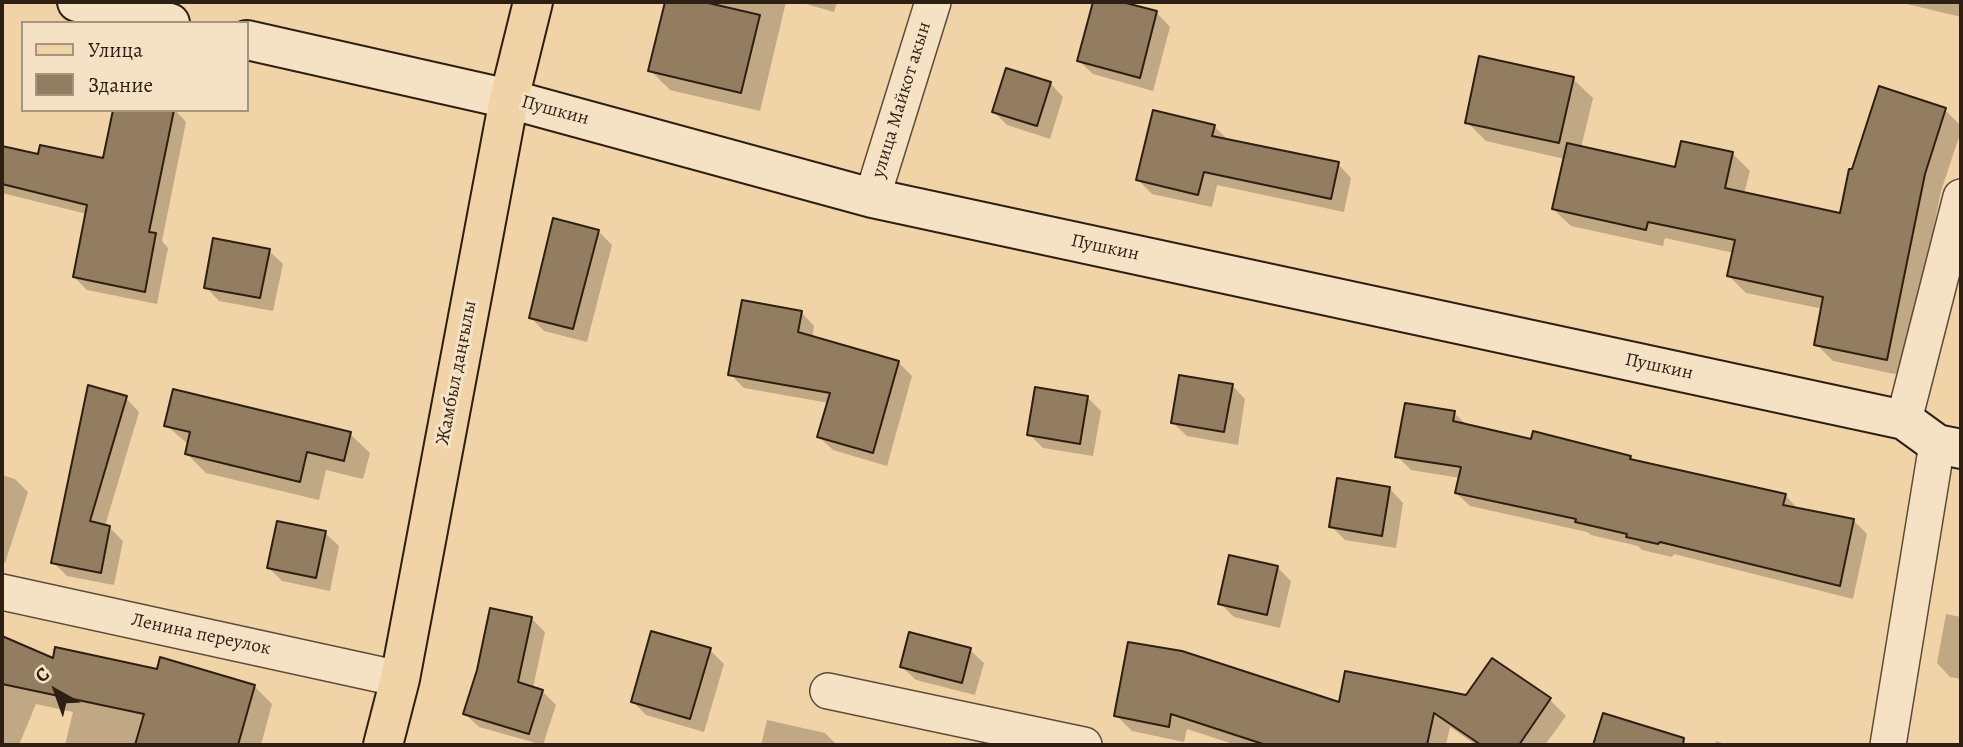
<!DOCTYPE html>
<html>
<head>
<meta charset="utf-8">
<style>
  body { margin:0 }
  #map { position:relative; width:1963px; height:747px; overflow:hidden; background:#f0d3a6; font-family:Alegreya,serif }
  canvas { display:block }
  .frame { position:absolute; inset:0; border:4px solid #2e1f14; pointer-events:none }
  .legend { position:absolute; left:21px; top:21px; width:228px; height:91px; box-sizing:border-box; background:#f5e2c5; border:2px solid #a5947e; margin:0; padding:9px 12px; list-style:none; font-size:21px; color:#2e1f14 }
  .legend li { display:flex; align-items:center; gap:14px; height:35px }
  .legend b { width:35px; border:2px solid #a5947e }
  .north { position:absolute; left:21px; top:656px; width:70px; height:70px; -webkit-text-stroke:5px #f5e2c5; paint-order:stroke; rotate:320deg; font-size:19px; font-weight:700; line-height:28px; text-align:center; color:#2e1f14 }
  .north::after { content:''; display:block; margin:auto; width:24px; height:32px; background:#2e1f14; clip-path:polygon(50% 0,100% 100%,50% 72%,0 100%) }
</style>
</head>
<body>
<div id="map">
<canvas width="1963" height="747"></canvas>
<div class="frame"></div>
<ul class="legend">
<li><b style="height:9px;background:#f0d3a6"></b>Улица</li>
<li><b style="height:19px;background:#937d60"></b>Здание</li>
</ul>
<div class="north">С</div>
</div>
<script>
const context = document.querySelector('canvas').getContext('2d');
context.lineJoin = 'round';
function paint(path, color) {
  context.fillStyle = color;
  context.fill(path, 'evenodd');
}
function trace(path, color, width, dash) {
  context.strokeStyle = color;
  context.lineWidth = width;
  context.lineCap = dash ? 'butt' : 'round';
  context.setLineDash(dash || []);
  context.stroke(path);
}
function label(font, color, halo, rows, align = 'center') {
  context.font = font + ' Alegreya,serif';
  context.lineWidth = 6;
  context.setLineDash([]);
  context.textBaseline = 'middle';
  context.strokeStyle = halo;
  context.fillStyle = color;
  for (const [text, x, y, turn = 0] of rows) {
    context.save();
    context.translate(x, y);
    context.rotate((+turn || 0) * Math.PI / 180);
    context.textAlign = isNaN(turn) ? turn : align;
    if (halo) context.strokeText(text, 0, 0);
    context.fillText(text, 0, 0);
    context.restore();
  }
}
paint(new Path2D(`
  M 667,2 L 786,2 L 760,111 L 670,90 L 650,70 Z
  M 799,2 L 837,2 L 834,12 Z
  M 1095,2 L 1115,2 L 1157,13 L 1170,27 L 1153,91 L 1093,74 L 1079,61 Z
  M 1905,2 L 1961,2 L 1961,17 L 1907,4 Z
  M 1573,79 L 1593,98 L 1581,148 L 1676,169 L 1682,143 L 1733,154 L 1750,171 L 1744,194 L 1841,215 L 1853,171 L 1880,88 L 1945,110 L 1961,126 L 1961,131 L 1941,191 L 1904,376 L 1833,361 L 1816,344 L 1823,309 L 1746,293 L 1729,276 L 1734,253 L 1665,238 L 1663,246 L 1571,226 L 1553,209 L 1565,159 L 1486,141 L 1467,122 Z
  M 1050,83 L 1063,97 L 1050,139 L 1007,125 L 994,112 Z
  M 114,110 L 175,110 L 186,122 L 162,241 L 168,248 L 157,304 L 87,290 L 74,277 L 87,214 L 2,193 L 2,147 L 39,156 L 104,160 Z
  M 1214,126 L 1228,140 L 1338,164 L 1351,178 L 1344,212 L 1217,185 L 1212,207 L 1152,194 L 1138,180 Z
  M 598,231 L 612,245 L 587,342 L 544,331 L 531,318 Z
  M 269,251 L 283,264 L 273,311 L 219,301 L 206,287 Z
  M 801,312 L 814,326 L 812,338 L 898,362 L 912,376 L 887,466 L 833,450 L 819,437 L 829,403 L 744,388 L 730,374 Z
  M 1232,385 L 1245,399 L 1238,445 L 1187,436 L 1173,423 Z
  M 1087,397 L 1101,411 L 1093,456 L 1043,448 L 1029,434 Z
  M 126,398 L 139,412 L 105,526 L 109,527 L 123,541 L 114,585 L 67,576 L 53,562 Z
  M 1454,413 L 1467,425 L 1533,441 L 1630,458 L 1633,461 L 1785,495 L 1799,510 L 1853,520 L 1867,534 L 1853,599 L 1674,554 L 1672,557 L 1642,550 L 1638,546 L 1591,535 L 1587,532 L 1470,506 L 1456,493 L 1460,478 L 1411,470 L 1397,456 Z
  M 166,425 L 350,434 L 370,453 L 363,479 L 326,470 L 319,500 L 206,473 L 187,454 L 189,445 Z
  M 2,475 L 15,479 L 28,492 L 5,563 L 2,562 Z
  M 1390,489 L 1403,503 L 1396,548 L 1345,540 L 1331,526 Z
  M 325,533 L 339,546 L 330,591 L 282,581 L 269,568 Z
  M 1277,567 L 1291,581 L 1280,628 L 1234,617 L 1220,603 Z
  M 1946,614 L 1961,617 L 1961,679 L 1950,677 L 1937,663 Z
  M 531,618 L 545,632 L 533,688 L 542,691 L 556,705 L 543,745 L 479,727 L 465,714 Z
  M 2,638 L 54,660 L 158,671 L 254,686 L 272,704 L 261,745 L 65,745 L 73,712 L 36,704 L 19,745 L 2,745 Z
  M 710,650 L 724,664 L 704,732 L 646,715 L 633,702 Z
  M 970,650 L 984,663 L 975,695 L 916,680 L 902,667 Z
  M 1493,660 L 1550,700 L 1566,716 L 1545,745 L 1476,745 L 1450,727 L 1446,745 L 1236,745 L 1187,729 L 1184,742 L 1132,731 L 1116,715 L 1467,697 Z
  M 767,720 L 825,733 L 837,745 L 761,745 Z
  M 1716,741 L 1729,745 L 1715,745 Z`), '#0003');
const building = new Path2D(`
  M 665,2 L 704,2 L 760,15 L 741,93 L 648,71 Z
  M 1093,2 L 1122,2 L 1157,11 L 1140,78 L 1077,61 Z
  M 1479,56 L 1574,77 L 1559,143 L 1465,123 Z
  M 1006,68 L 1051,82 L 1037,126 L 992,112 Z
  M 1879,86 L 1946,108 L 1925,174 L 1887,360 L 1814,345 L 1823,297 L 1727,276 L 1735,240 L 1648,222 L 1646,230 L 1552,209 L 1567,143 L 1675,167 L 1681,141 L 1733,152 L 1725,188 L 1840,213 L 1849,169 L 1852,169 Z
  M 113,110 L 174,110 L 149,232 L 156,233 L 145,292 L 73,277 L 87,205 L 2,184 L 2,146 L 38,154 L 40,145 L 103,158 Z
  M 1153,110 L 1215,125 L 1212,136 L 1339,162 L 1331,199 L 1204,172 L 1198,195 L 1136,180 Z
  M 553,218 L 599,230 L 573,329 L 529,318 Z
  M 213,238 L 270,249 L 260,298 L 204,288 Z
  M 742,300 L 802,311 L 798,332 L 899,361 L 873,453 L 817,437 L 830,393 L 728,375 Z
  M 1179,375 L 1233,384 L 1224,432 L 1171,423 Z
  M 88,385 L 127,396 L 90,521 L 110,526 L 101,573 L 51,563 Z
  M 1035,387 L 1088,396 L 1080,444 L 1027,435 Z
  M 173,389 L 351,432 L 344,461 L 307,452 L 300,482 L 185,454 L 190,432 L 164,426 Z
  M 1405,403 L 1455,411 L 1453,421 L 1531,439 L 1533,431 L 1631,456 L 1630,459 L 1786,494 L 1783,505 L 1854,519 L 1840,586 L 1660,542 L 1658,544 L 1626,537 L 1627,534 L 1575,522 L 1576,519 L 1455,493 L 1461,467 L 1395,457 Z
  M 1337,478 L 1390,487 L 1382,536 L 1329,527 Z
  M 277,521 L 326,531 L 316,578 L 267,568 Z
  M 1229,555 L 1278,566 L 1267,615 L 1218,604 Z
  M 490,608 L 532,617 L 518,682 L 543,690 L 529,734 L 463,714 L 477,670 Z
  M 651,631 L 711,648 L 690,719 L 631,702 Z
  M 909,632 L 971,648 L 962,683 L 900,667 Z
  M 2,636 L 53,658 L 55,647 L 157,669 L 160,657 L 255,685 L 238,745 L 135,745 L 144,714 L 2,684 Z
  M 1128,642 L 1182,651 L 1339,702 L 1345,671 L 1466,695 L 1492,658 L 1551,698 L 1519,745 L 1481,745 L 1434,713 L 1427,745 L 1266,745 L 1171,714 L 1169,727 L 1114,716 Z
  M 1603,713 L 1684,738 L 1683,745 L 1593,745 Z`);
paint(building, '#937d60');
trace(building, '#2e1f14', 2);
const street = new Path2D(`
  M 872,198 L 933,2
  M 1904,420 L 1961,197
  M 2,592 L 400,679
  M 828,691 L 1084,745
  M 1888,745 L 1937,444`);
const secondary = new Path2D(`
  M 77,2 L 170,23
  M 247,40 L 509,99 L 872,198 L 1904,420 L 1937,444 L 1961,449`);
const primary = new Path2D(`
  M 383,745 L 400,679 L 509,99 L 533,2`);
trace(street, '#5e4c38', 38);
trace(secondary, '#2e1f14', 42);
trace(primary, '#2e1f14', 42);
trace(street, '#f5e2c5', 35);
trace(secondary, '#f5e2c5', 38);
trace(primary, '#f0d3a6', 38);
label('19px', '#2e1f14', '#f5e2c5', [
  ["улица Майкот акын",902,100,-73],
  ["Пушкин",555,111,15],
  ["Пушкин",1105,248,12],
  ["Пушкин",1659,367,12],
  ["Жамбыл даңғылы",457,373,-79],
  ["Ленина переулок",201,635,12]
]);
</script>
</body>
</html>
